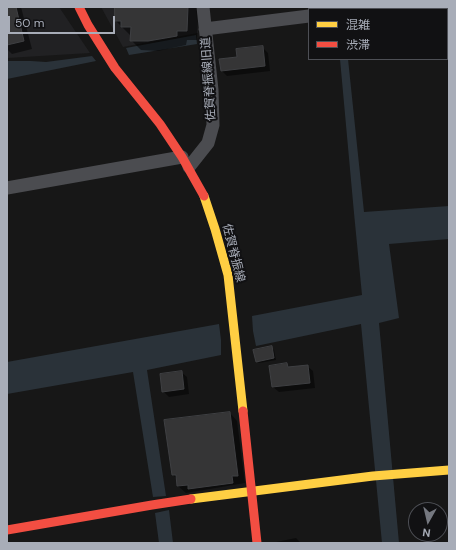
<!DOCTYPE html>
<html>
<head>
<meta charset="utf-8">
<style>
  body { margin:0 }
  #map { position:relative; width:456px; height:550px; overflow:hidden; background:#171717; font-family:"DM Sans","Noto Sans JP",sans-serif }
  canvas { display:block }
  .frame { position:absolute; inset:0; border:8px solid #a8adb8; pointer-events:none }
  .legend { position:absolute; left:308px; top:8px; width:140px; height:52px; box-sizing:border-box; background:#111113; border:1px solid #4d4f55; margin:0; padding:5px 7px; list-style:none; font-size:12px; color:#a8adb8 }
  .legend li { display:flex; align-items:center; gap:8px; height:20px }
  .legend b { width:20px; border:1px solid #4d4f55 }
  .north { position:absolute; left:408px; top:502px; width:40px; height:40px; box-sizing:border-box; background:#111113; border:1px solid #4d4f55; border-radius:50%; rotate:188deg; font-size:11px; font-weight:700; line-height:16px; text-align:center; color:#a8adb8 }
  .north::after { content:''; display:block; margin:auto; width:14px; height:18px; background:#757880; clip-path:polygon(50% 0,100% 100%,50% 72%,0 100%) }
  .scale { position:absolute; left:8px; top:16px; width:107px; height:18px; box-sizing:border-box; border:2px solid #a8adb8; border-top:0; padding-left:5px; font-size:12px; line-height:14px; white-space:nowrap; color:#a8adb8; -webkit-text-stroke:3px #111113; paint-order:stroke }
</style>
</head>
<body>
<div id="map">
<canvas width="456" height="550"></canvas>
<div class="frame"></div>
<ul class="legend">
<li><b style="height:5px;background:#ffcf43"></b>混雑</li>
<li><b style="height:5px;background:#f24e42"></b>渋滞</li>
</ul>
<div class="north">N</div>
<div class="scale">50 m</div>
</div>
<script>
const context = document.querySelector('canvas').getContext('2d');
context.lineJoin = 'round';
function paint(path, color) {
  context.fillStyle = color;
  context.fill(path, 'evenodd');
}
function trace(path, color, width, dash) {
  context.strokeStyle = color;
  context.lineWidth = width;
  context.lineCap = dash ? 'butt' : 'round';
  context.setLineDash(dash || []);
  context.stroke(path);
}
function label(font, color, halo, rows, align = 'center') {
  context.font = font + ' "DM Sans","Noto Sans JP",sans-serif';
  context.lineWidth = 4;
  context.setLineDash([]);
  context.textBaseline = 'middle';
  context.strokeStyle = halo;
  context.fillStyle = color;
  for (const [text, x, y, turn = 0] of rows) {
    context.save();
    context.translate(x, y);
    context.rotate((+turn || 0) * Math.PI / 180);
    context.textAlign = isNaN(turn) ? turn : align;
    if (halo) context.strokeText(text, 0, 0);
    context.fillText(text, 0, 0);
    context.restore();
  }
}
paint(new Path2D(`
  M 7,7 L 59,7 L 90,53 L 7,58 Z
  M 101,7 L 196,7 L 198,33 L 123,47 Z`), '#212123');
paint(new Path2D(`
  M 196,35 L 197,44 L 129,55 L 126,48 Z
  M 92,56 L 96,61 L 7,79 L 7,61 L 31,61 L 46,62 Z
  M 340,59 L 348,59 L 364,212 L 449,206 L 449,239 L 389,244 L 399,318 L 379,323 L 399,543 L 382,543 L 361,324 L 256,346 L 253,331 L 252,316 L 362,295 L 354,213 Z
  M 219,324 L 221,340 L 221,355 L 147,370 L 166,496 L 153,497 L 133,372 L 7,394 L 7,362 Z
  M 169,510 L 173,543 L 159,543 L 155,513 Z`), '#2a3239');
paint(new Path2D(`
  M 7,7 L 21,7 L 32,49 L 12,54 L 7,49 Z
  M 116,7 L 198,7 L 197,40 L 187,40 L 186,45 L 158,51 L 141,50 L 131,40 L 131,36 L 116,21 Z
  M 262,47 L 268,53 L 270,71 L 227,76 L 222,71 L 238,58 Z
  M 271,348 L 274,350 L 276,360 L 259,363 L 257,361 Z
  M 287,364 L 290,368 L 307,366 L 313,371 L 315,388 L 279,392 L 273,387 Z
  M 181,372 L 187,377 L 189,394 L 169,397 L 163,391 Z
  M 230,413 L 237,421 L 245,483 L 186,493 L 178,486 L 177,479 L 173,475 Z
  M 296,538 L 301,543 L 276,543 L 276,542 Z`), '#0007');
const building = new Path2D(`
  M 7,7 L 16,7 L 24,41 L 7,45 Z
  M 115,7 L 188,7 L 187,31 L 177,31 L 177,36 L 148,41 L 130,41 L 131,27 L 121,27 L 121,21 L 115,21 Z
  M 263,46 L 265,66 L 221,71 L 219,59 L 237,57 L 236,49 Z
  M 272,346 L 274,358 L 256,362 L 253,350 Z
  M 287,363 L 288,367 L 308,365 L 310,383 L 272,387 L 269,366 Z
  M 182,371 L 184,389 L 162,392 L 160,374 Z
  M 230,412 L 238,476 L 232,476 L 233,483 L 188,489 L 188,485 L 177,486 L 176,475 L 172,475 L 164,420 Z`);
paint(building, '#353536');
trace(building, '#3f4043', 1);
trace(new Path2D(`
  M 331,9 L 331,7`), '#4d4e52', 2.5, [2, 3]);
trace(new Path2D(`
  M 366,9 L 387,7
  M 205,29 L 309,16
  M 189,167 L 208,143 L 213,125 L 212,90 L 203,7
  M 7,188 L 182,157`), '#4b4c50', 13);
trace(new Path2D(`
  M 204,196 L 215,229 L 228,275 L 243,411
  M 191,499 L 373,476 L 449,470`), '#ffcf43', 9);
trace(new Path2D(`
  M 79,7 L 88,25 L 115,68 L 160,124 L 182,157 L 204,196
  M 243,411 L 257,543
  M 7,530 L 152,505 L 191,499`), '#f24e42', 9);
label('12px', '#a8adb8', '#111113', [
  ["佐賀脊振線旧道",209,79,-94],
  ["佐賀脊振線",233,253,76]
]);
</script>
</body>
</html>
